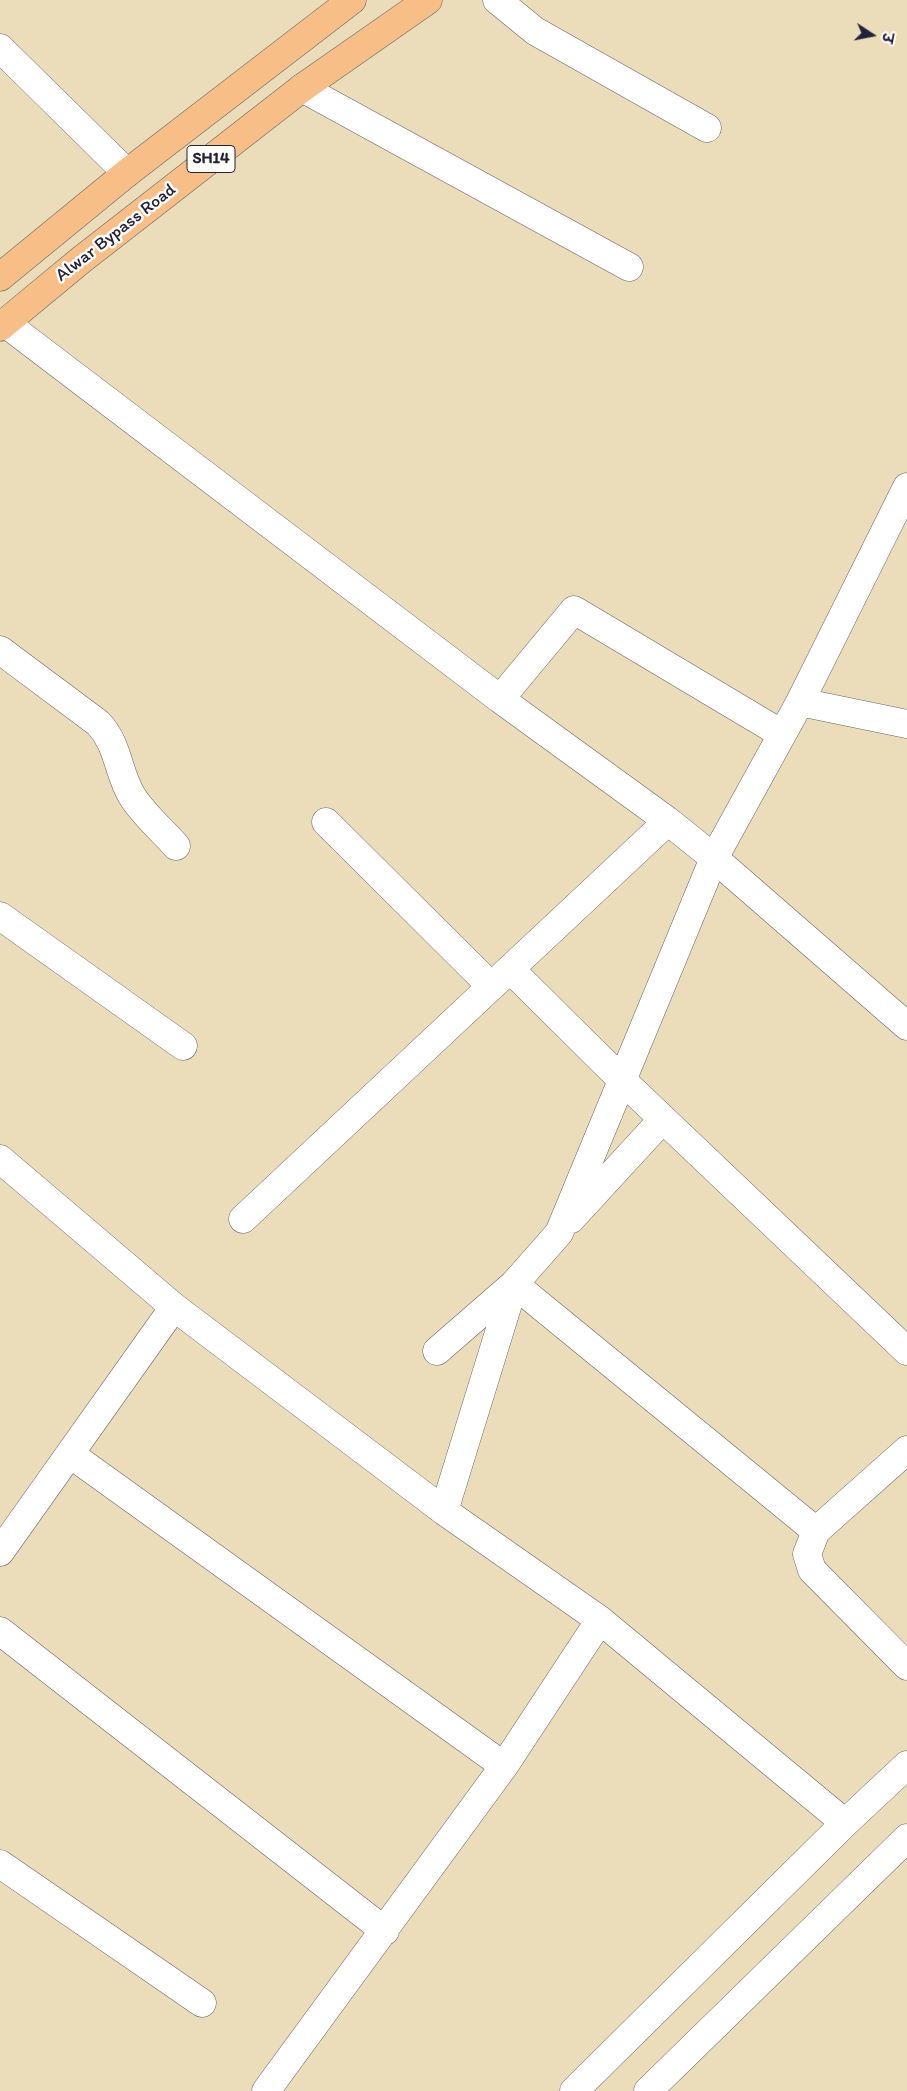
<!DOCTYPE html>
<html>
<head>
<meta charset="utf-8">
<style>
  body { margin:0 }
  #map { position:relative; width:907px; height:2091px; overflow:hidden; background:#ebddba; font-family:Itim,"Playpen Sans Deva",sans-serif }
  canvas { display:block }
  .north { position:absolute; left:847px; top:10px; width:50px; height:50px; -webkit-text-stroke:4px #fdfcf7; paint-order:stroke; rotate:101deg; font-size:14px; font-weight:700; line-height:20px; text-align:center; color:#22223b }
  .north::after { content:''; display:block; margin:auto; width:18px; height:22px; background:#22223b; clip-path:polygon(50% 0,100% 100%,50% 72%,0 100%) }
</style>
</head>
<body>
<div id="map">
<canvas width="907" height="2091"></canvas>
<div class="north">उ</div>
</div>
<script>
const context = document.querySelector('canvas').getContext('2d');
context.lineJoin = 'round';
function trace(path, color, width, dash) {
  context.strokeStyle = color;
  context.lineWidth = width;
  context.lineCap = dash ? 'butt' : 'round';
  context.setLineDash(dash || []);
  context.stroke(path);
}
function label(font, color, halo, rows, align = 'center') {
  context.font = font + ' Itim,sans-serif';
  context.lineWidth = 5;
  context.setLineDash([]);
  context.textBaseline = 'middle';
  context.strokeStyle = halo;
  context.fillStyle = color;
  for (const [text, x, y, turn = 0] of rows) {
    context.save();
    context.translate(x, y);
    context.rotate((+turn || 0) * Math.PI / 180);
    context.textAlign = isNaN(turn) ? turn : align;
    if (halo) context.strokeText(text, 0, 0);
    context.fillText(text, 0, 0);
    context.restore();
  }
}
const minor = new Path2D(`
  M 497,0 L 535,31 L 707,128
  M 0,48 L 127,173
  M 302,88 L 629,267
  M 5,323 L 500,699 L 574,610 L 782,734
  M 0,650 L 98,723 C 119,745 117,771 132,796 C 143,814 162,830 176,846
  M 500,699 L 668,821 L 714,858 L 907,1026
  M 800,702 L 907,724
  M 326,822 L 491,986
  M 0,916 L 183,1046
  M 510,969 L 622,1080 L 907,1351
  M 0,1159 L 174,1307 L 444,1511 L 600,1620 L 845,1823
  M 243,1219 L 668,821
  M 571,1219 L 663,1119
  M 437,1351 L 514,1284 L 816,1531
  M 907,1450 L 816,1531 L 807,1554 L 812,1570 L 907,1666
  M 70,1454 L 504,1766
  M 444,1511 L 514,1284 L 559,1233 L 714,858 L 800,702 L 907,487
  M 0,1552 L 174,1307
  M 0,1631 L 385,1931
  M 0,1864 L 202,2003
  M 266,2091 L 504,1766 L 600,1620
  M 574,2091 L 845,1823 L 907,1765
  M 648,2091 L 907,1838`);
const major = new Path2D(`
  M 0,277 L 127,173 L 352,0
  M 0,327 L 81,260 L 302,88 L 428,0`);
trace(minor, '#686367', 29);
trace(major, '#686367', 29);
trace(minor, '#fff', 28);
trace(major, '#f7be88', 28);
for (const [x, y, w] of [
  [211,159,48]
]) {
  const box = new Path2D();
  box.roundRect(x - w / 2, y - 13.5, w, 27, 4);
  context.fillStyle = '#fdfcf7';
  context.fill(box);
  trace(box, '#22223b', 1);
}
label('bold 16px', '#22223b', null, [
  ["SH14",211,159]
]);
label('18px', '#22223b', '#fdfcf7', [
  ["Alwar Bypass Road",116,233,-38]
]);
</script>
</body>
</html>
